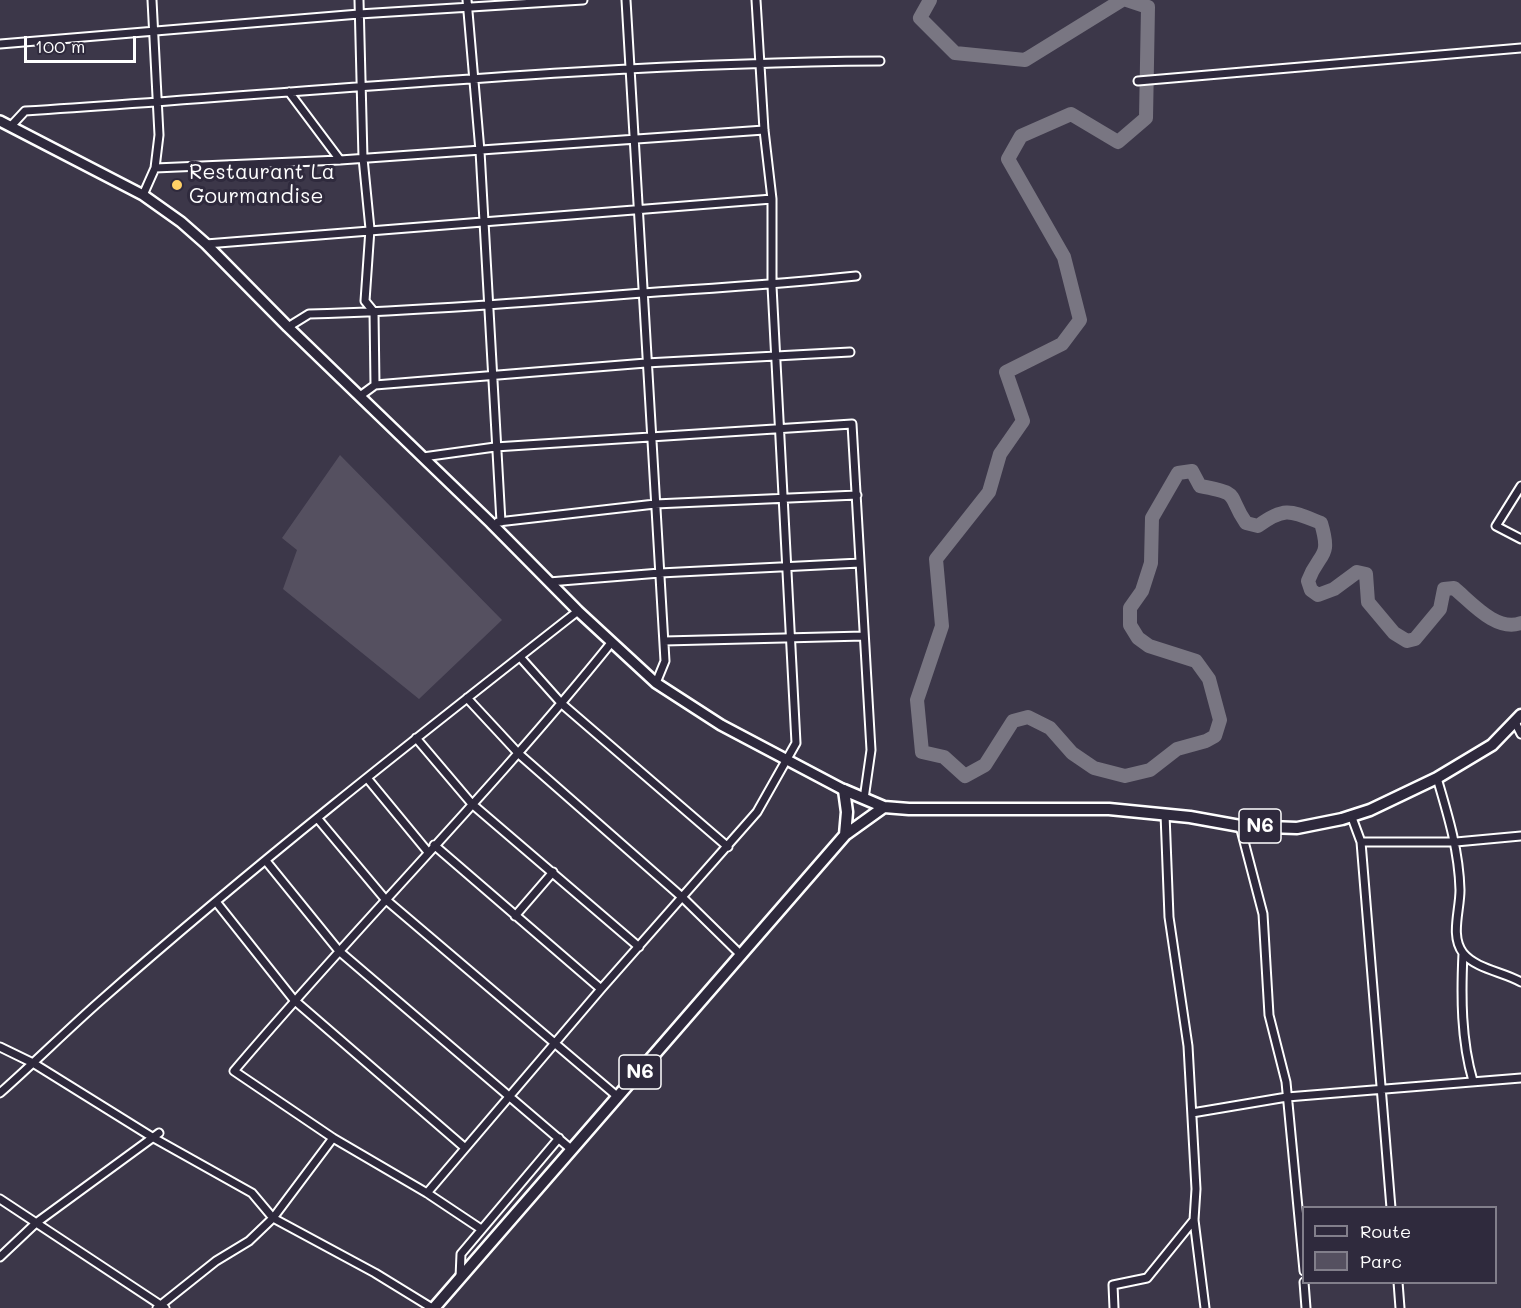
<!DOCTYPE html>
<html>
<head>
<meta charset="utf-8">
<style>
  body { margin:0 }
  #map { position:relative; width:1521px; height:1308px; overflow:hidden; background:#3c3749; font-family:Mali,sans-serif }
  canvas { display:block }
  .legend { position:absolute; left:1302px; top:1206px; width:195px; height:78px; box-sizing:border-box; background:#2f2a3d; border:2px solid #827f8b; margin:0; padding:8px 10px; list-style:none; font-size:18px; color:#fff }
  .legend li { display:flex; align-items:center; gap:12px; height:30px }
  .legend b { width:30px; border:2px solid #827f8b }
  .scale { position:absolute; left:24px; top:36px; width:112px; height:27px; box-sizing:border-box; border:3px solid #fff; border-top:0; padding-left:8px; font-size:18px; line-height:21px; white-space:nowrap; color:#fff; -webkit-text-stroke:4px #2f2a3d; paint-order:stroke }
</style>
</head>
<body>
<div id="map">
<canvas width="1521" height="1308"></canvas>
<ul class="legend">
<li><b style="height:8px;background:#2f2a3d"></b>Route</li>
<li><b style="height:16px;background:#555060"></b>Parc</li>
</ul>
<div class="scale">100 m</div>
</div>
<script>
const context = document.querySelector('canvas').getContext('2d');
context.lineJoin = 'round';
function paint(path, color) {
  context.fillStyle = color;
  context.fill(path, 'evenodd');
}
function trace(path, color, width, dash) {
  context.strokeStyle = color;
  context.lineWidth = width;
  context.lineCap = dash ? 'butt' : 'round';
  context.setLineDash(dash || []);
  context.stroke(path);
}
function label(font, color, halo, rows, align = 'center') {
  context.font = font + ' Mali,sans-serif';
  context.lineWidth = 6;
  context.setLineDash([]);
  context.textBaseline = 'middle';
  context.strokeStyle = halo;
  context.fillStyle = color;
  for (const [text, x, y, turn = 0] of rows) {
    context.save();
    context.translate(x, y);
    context.rotate((+turn || 0) * Math.PI / 180);
    context.textAlign = isNaN(turn) ? turn : align;
    if (halo) context.strokeText(text, 0, 0);
    context.fillText(text, 0, 0);
    context.restore();
  }
}
paint(new Path2D(`
  M 340,455 L 502,620 L 419,699 L 283,589 L 297,550 L 282,538 Z`), '#555060');
trace(new Path2D(`
  M 930,0 L 920,18 L 955,53 L 1025,60 L 1122,0
  M 1127,0 L 1148,7 L 1146,118 L 1118,142 L 1071,114 L 1021,136 L 1008,159 L 1064,257 L 1080,320 L 1062,344 L 1006,372 L 1023,421 L 1000,454 L 989,492 L 936,559 L 942,626 L 917,700 L 922,752 L 944,757 L 965,776 L 985,765 L 1013,721 L 1028,717 L 1050,728 L 1072,753 L 1094,768 L 1125,776 L 1150,770 L 1177,749 L 1206,741 L 1215,736 L 1220,720 L 1209,679 L 1196,661 L 1149,646 L 1138,638 L 1130,625 L 1130,608 L 1142,591 L 1151,563 L 1152,518 L 1178,473 L 1192,471 L 1200,486 C 1243,494 1226,494 1246,523 L 1258,526 C 1285,506 1291,511 1321,523 C 1332,560 1319,551 1308,581 L 1311,590 L 1318,595 L 1334,589 L 1357,572 L 1366,574 L 1368,602 L 1394,633 L 1407,641 L 1415,639 L 1440,609 L 1444,589 L 1454,588 C 1472,603 1496,632 1521,623`), '#797682', 14);
const minor = new Path2D(`
  M 359,0 L 363,158 L 370,229 L 365,301 L 374,312 L 375,385
  M 467,0 L 480,151 L 501,522
  M 626,0 L 665,661 L 656,683
  M 0,44 L 359,14 L 583,0
  M 1138,81 L 1521,48
  M 289,92 L 340,160
  M 11,126 L 25,111 C 310,93 594,63 880,61
  M 155,168 L 340,160 L 764,130
  M 143,195 L 155,168 L 159,135 L 152,0
  M 206,244 L 772,199
  M 288,327 L 309,314 C 420,311 531,302 642,293 C 713,288 784,284 856,276
  M 360,396 L 375,385 L 646,363 L 850,352
  M 423,457 L 495,447 L 852,424 L 871,750 L 864,799
  M 1521,486 L 1496,526 L 1521,539
  M 498,522 L 655,504 L 857,495
  M 549,582 L 660,573 L 860,563
  M 664,641 L 864,636
  M 520,657 L 562,704 L 728,847
  M 467,698 L 519,754 L 683,898 L 740,954
  M 1515,722 L 1521,734
  M 416,738 L 472,804 L 639,947
  M 367,778 L 428,852
  M 1437,778 C 1448,815 1459,851 1460,890 C 1460,911 1450,936 1463,953 C 1476,969 1504,972 1521,982
  M 1165,814 L 1169,917 L 1188,1046 L 1196,1189 L 1194,1220 L 1205,1308
  M 1351,815 L 1361,842 L 1391,1208
  M 318,819 L 385,899 L 618,1097
  M 1240,826 L 1263,914 L 1269,1015 L 1286,1082 L 1304,1271
  M 1361,842 L 1456,842 L 1521,836
  M 434,845 L 601,989
  M 266,861 L 339,951 L 572,1150
  M 217,903 L 294,1000 L 464,1147
  M 515,916 L 553,872
  M 1463,953 C 1461,996 1461,1040 1473,1081
  M 0,1047 L 33,1063 L 152,1137 L 252,1193 L 273,1218 L 375,1273 L 432,1308
  M 0,1093 C 34,1063 66,1031 100,1001 C 254,865 416,738 578,611
  M 1192,1113 L 1287,1097 L 1521,1078
  M 427,1193 L 601,989 L 757,812 L 796,743 L 772,286 L 772,199 L 764,130 L 756,0
  M 0,1199 L 165,1308
  M 481,1229 L 427,1193 L 333,1138 L 234,1071 C 357,926 492,791 611,643
  M 0,1257 L 36,1223 L 159,1133
  M 460,1278 L 461,1254 L 559,1138
  M 1304,1282 L 1306,1308
  M 1398,1282 L 1400,1308
  M 157,1308 L 216,1261 L 249,1241 L 273,1218 L 333,1138
  M 1114,1308 L 1113,1285 L 1147,1278 L 1194,1220`);
const secondary = new Path2D(`
  M 0,121 L 143,195 L 181,222 L 206,244 L 288,327 L 491,523 L 578,611 L 656,683 L 721,725 L 844,790`);
const trunk = new Path2D(`
  M 844,790 L 884,807 L 909,809 L 1109,809 L 1190,817 L 1240,826 L 1297,828 L 1342,819 L 1370,810 L 1437,778 L 1492,745 L 1521,715
  M 844,790 L 847,812 L 845,835
  M 434,1308 L 845,835 L 884,807`);
trace(minor, '#fff', 11);
trace(secondary, '#fff', 14);
trace(trunk, '#fff', 15);
trace(minor, '#2f2a3d', 7);
trace(secondary, '#2f2a3d', 9);
trace(trunk, '#2f2a3d', 10);
for (const [x, y, r, color] of [
  [177,185,6,"#ffd166"]
]) {
  const dot = new Path2D();
  dot.arc(x, y, r, 0, 2 * Math.PI);
  context.fillStyle = color;
  context.fill(dot);
  trace(dot, '#2f2a3d', 2);
}
for (const [x, y, w] of [
  [1260,826,42],
  [640,1072,42]
]) {
  const box = new Path2D();
  box.roundRect(x - w / 2, y - 17, w, 34, 4.5);
  context.fillStyle = '#2f2a3d';
  context.fill(box);
  trace(box, '#fff', 1.5);
}
label('bold 20px', '#fff', null, [
  ["N6",1260,826],
  ["N6",640,1072]
]);
label('21px', '#fff', '#2f2a3d', [
  ["Restaurant La",189,173],
  ["Gourmandise",189,197]
], 'left');
</script>
</body>
</html>
